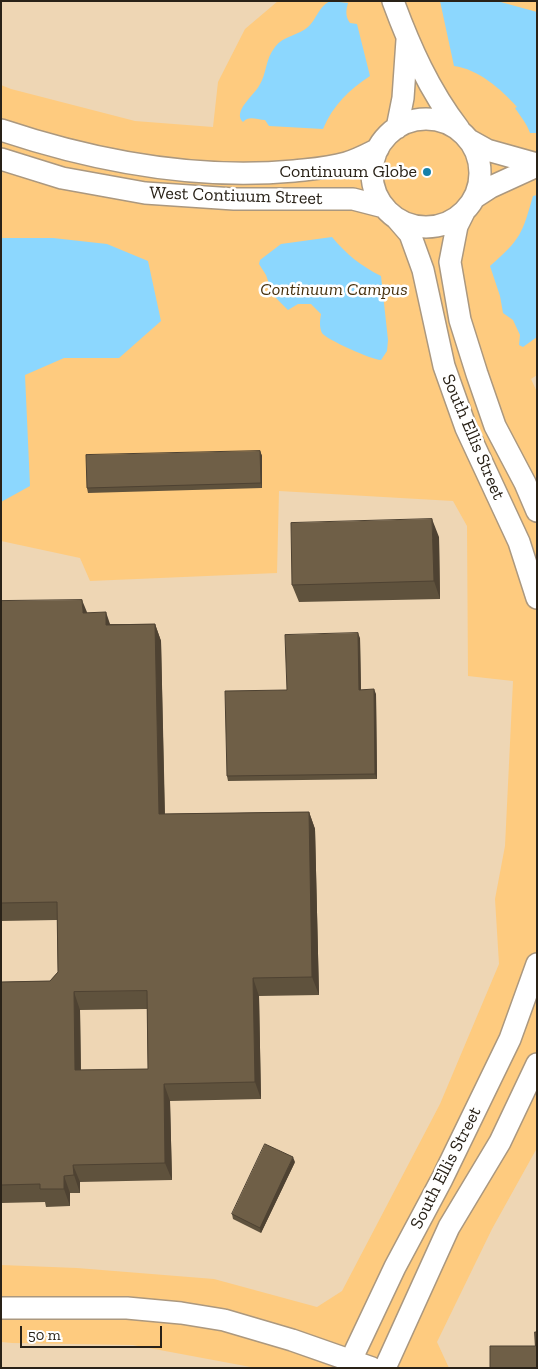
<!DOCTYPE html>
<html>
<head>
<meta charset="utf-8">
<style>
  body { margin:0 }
  #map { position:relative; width:538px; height:1369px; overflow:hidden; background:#f7e3c8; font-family:"Zilla Slab",serif }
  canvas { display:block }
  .frame { position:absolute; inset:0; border:2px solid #292218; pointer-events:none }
  .scale { position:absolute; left:20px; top:1326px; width:142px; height:22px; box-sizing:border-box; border:2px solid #292218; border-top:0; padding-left:6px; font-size:15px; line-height:18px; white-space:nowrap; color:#292218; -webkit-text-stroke:4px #fff; paint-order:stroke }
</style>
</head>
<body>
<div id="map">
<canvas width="538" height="1369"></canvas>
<div class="frame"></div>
<div class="scale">50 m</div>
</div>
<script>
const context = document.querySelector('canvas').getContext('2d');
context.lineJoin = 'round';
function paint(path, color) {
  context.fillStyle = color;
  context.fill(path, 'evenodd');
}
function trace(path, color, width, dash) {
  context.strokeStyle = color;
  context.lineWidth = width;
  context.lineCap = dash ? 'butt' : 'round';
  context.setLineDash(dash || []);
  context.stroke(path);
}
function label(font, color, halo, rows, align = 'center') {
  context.font = font + ' "Zilla Slab",serif';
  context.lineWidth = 5;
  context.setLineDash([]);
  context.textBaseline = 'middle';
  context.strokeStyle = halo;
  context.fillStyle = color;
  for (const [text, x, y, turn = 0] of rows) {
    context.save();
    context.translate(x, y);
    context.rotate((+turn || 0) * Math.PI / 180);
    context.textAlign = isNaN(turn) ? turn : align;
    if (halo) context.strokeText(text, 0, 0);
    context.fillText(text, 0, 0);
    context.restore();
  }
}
paint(new Path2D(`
  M 1,1 L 537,1 L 537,1368 L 1,1368 Z`), '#eed6b4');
paint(new Path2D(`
  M 278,1 L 537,1 L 537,375 L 531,379 L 537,392 L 537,1148 L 492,1229 L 437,1342 L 449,1368 L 256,1368 L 133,1345 L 12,1343 L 1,1342 L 1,1265 L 77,1268 L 214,1279 L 317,1307 L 342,1291 L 440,1104 L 499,964 L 495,899 L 505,846 L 513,681 L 468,676 L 467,526 L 453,501 L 279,491 L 277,573 L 90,581 L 80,558 L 1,541 L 1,85 L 11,89 L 135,121 L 213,127 L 218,82 L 245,29 Z`), '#fecb7f');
paint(new Path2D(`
  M 331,1 L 348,3 C 346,10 345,16 350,23 L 357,24 L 370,76 C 349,90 333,105 323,129 L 269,126 L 265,120 C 257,120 249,115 243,122 C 232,112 254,95 259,86 C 267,74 265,59 275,47 C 283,36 299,35 308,27 C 317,19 319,5 331,1 Z
  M 440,1 L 497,1 L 537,12 L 537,133 L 530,133 C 527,124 521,117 515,108 L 517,107 C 501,89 478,69 454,66 Z
  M 537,195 L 537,337 L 523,347 L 519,345 L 520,335 L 513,320 L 503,313 L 500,296 L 490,266 C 521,239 522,234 533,196 Z
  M 332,237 C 346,254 361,266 381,276 L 388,340 L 387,351 L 381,360 C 375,361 325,339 322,333 C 319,327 320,320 321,314 L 311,304 L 298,304 L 288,310 L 273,295 L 266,275 L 259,264 L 260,260 L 281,244 Z
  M 1,238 L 53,238 L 107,244 L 148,261 L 161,321 L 119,358 L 64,358 L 25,375 L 30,486 L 1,502 Z`), '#8cd7fe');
const minor = new Path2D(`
  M 393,1 C 410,47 429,90 459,129
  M372 173a54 54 0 1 1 108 0a54 54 0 1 1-108 0Z
  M 397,128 L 403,98 L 407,40
  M 1,130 C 94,161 196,180 294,171 C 312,169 329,168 346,163 C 357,160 368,154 378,149
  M 469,140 L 487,150 L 537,164
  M 1,159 L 62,178 L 145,193 L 234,199 L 353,199 L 384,207
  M 474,198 L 491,187 L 537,166
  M 464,212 L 457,226 L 450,262 L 460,320 L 477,374 L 495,426 L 525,483 L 537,511
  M 397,219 L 410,234 L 423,270 L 444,366 L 466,428 L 519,542 L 537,598
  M 1,1308 L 127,1308 L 181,1313 L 224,1320 L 292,1340 L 372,1368
  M 349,1368 L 351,1360 L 395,1267 L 442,1179 L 510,1039 L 537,964
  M 385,1368 L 449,1227 L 500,1142 L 537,1064`);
trace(minor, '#ab987f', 24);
trace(minor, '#fff', 21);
paint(new Path2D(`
  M 260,451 L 262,456 L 262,488 L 88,493 L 87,488 Z
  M 439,537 L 440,599 L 299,602 L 292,585 Z
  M 1,601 L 87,613 L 110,624 L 155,624 L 161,641 L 165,814 L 309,812 L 315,829 L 319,995 L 259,996 L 261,1099 L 170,1101 L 172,1180 L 80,1182 L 80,1193 L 70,1193 L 70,1206 L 46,1207 L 45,1202 L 1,1203 L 1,982 L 50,981 L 58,972 L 57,920 L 1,921 ZM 147,1009 L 148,1069 L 81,1070 L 80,1010 Z
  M 360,638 L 361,690 L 376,694 L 377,779 L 228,781 L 227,776 L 287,690 Z
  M 295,1162 L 261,1233 L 233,1219 L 232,1214 Z`), '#5f523d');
paint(new Path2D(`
  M 260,451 L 262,456 L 262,488 L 261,483 Z
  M 432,519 L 439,537 L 440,599 L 434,581 Z
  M 82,600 L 89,617 L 83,613 Z
  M 106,612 L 112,630 L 106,625 Z
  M 155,624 L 161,641 L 165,831 L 159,814 Z
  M 358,633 L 360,638 L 361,695 L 359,690 Z
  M 374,689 L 376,694 L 377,779 L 375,774 Z
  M 309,812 L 315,829 L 319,995 L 312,977 Z
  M 253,978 L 259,996 L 261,1099 L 255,1082 Z
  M 74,992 L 80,1010 L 81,1088 L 75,1070 Z
  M 164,1084 L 170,1101 L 172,1180 L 165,1163 Z
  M 293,1157 L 295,1162 L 261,1233 L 260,1228 Z
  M 73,1165 L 80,1182 L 80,1193 L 74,1175 Z
  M 64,1176 L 70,1193 L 70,1206 L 64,1189 Z`), '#4e4232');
const building = new Path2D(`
  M 260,451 L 261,483 L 87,488 L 86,455 Z
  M 432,519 L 434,581 L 292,585 L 291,523 Z
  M 82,600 L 83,613 L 106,612 L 106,625 L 155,624 L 159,814 L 309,812 L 312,977 L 253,978 L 255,1082 L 164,1084 L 165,1163 L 73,1165 L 74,1175 L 64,1176 L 64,1189 L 40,1189 L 40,1184 L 1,1185 L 1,982 L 50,981 L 58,972 L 57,902 L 1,903 L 1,601 ZM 147,991 L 148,1069 L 75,1070 L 74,992 Z
  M 358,633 L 359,690 L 374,689 L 375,774 L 227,776 L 225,691 L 287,690 L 285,635 Z
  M 265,1144 L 293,1157 L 260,1228 L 232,1214 Z
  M 535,1332 L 537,1332 L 537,1368 L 490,1368 L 490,1346 L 535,1346 Z`);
paint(building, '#6f5f47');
trace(building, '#4e4232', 1);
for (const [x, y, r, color] of [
  [427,172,5,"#1780a9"]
]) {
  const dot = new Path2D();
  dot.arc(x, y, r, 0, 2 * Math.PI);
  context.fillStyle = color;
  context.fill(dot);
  trace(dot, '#fff', 2);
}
label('18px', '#292218', '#fff', [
  ["Continuum Globe",417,172]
], 'right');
label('18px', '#292218', '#fff', [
  ["West Contiuum Street",236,196,2],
  ["South Ellis Street",473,437,67],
  ["South Ellis Street",446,1168,-63]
]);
label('italic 18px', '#47310e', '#fff', [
  ["Continuum Campus",334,290]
]);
</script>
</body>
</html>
